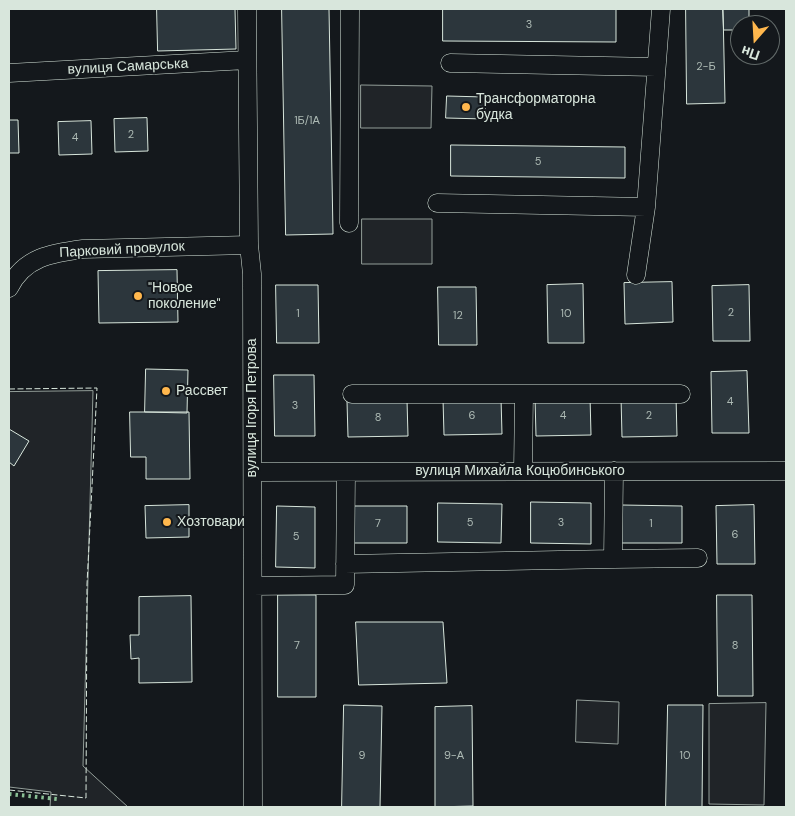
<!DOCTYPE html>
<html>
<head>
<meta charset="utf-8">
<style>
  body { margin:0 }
  #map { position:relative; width:795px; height:816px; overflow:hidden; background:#14181c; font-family:"DM Sans",sans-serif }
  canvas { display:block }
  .frame { position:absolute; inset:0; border:10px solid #d8e6dc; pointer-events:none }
  .north { position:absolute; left:730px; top:15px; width:50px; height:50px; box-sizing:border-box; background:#14181c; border:1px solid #626a69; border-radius:50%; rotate:199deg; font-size:14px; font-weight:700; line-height:20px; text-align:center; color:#d8e6dc }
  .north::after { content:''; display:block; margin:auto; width:18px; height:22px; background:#ffb74d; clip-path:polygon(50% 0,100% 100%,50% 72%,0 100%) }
</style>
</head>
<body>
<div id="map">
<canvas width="795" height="816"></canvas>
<div class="frame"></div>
<div class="north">Пн</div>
</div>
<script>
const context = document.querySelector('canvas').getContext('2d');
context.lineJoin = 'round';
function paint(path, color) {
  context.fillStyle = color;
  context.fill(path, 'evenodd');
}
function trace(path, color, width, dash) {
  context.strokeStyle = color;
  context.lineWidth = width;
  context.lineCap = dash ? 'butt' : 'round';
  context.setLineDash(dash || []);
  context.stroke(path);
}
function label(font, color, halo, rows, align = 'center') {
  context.font = font + ' "DM Sans",sans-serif';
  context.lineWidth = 4;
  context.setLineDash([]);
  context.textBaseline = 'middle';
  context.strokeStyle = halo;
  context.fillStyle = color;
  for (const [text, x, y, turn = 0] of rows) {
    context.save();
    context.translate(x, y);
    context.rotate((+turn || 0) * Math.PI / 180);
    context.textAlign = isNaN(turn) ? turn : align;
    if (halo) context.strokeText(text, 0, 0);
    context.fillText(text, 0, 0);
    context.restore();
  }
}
const green = new Path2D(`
  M 361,85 L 432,86 L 431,128 L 361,128 Z
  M 362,219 L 432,219 L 432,264 L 362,264 Z
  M 93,391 L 83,766 L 128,807 L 50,807 L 51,792 L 9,787 L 9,392 Z
  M 577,700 L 619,702 L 618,744 L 576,742 Z
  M 766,703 L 764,805 L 709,804 L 709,704 Z`);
paint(green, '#202428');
trace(green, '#939e99', 1);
const building = new Path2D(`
  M 157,9 L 235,9 L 236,49 L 158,51 Z
  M 282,9 L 329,9 L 333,234 L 286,235 Z
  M 443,9 L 616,9 L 616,42 L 443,41 Z
  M 686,9 L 723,9 L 725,103 L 687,104 Z
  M 723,9 L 749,9 L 749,25 L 740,25 L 740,30 L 724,30 Z
  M 447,96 L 485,97 L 485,119 L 446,118 Z
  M 147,118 L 148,151 L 115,152 L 114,119 Z
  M 9,120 L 18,120 L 19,153 L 9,153 Z
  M 91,121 L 92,154 L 59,155 L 58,122 Z
  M 451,145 L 625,147 L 625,178 L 451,176 Z
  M 177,270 L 178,322 L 99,323 L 98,271 Z
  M 672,282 L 673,322 L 625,324 L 624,283 Z
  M 583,284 L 584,343 L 548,343 L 547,285 Z
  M 276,285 L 318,285 L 319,343 L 277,343 Z
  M 749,285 L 750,341 L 713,341 L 712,286 Z
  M 438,287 L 476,287 L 477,345 L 439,345 Z
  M 146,369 L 188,370 L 187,413 L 145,412 Z
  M 747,371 L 749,433 L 712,433 L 711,372 Z
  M 274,375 L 314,375 L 315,436 L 275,436 Z
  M 590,396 L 591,435 L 536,436 L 535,397 Z
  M 676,396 L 677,436 L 622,437 L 621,397 Z
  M 501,398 L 502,434 L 444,435 L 443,399 Z
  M 407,400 L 408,436 L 348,437 L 347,401 Z
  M 130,412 L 189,412 L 190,479 L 146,479 L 146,457 L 131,457 Z
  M 9,429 L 29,441 L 14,466 L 9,462 Z
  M 531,502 L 591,503 L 591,544 L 531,543 Z
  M 438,503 L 502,504 L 501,543 L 438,542 Z
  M 189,505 L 189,537 L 146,538 L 145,506 Z
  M 621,505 L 682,506 L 682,543 L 620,543 Z
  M 754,505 L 755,564 L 717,564 L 716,506 Z
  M 277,506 L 315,507 L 315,568 L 276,567 Z
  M 349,506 L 407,506 L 407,543 L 349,543 Z
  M 278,595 L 316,595 L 316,697 L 278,697 Z
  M 717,595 L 752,595 L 753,696 L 718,696 Z
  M 191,596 L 192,682 L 139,683 L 139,658 L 131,659 L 130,635 L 139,635 L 139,597 Z
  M 356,622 L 443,622 L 447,683 L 359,685 Z
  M 344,705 L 382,706 L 380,807 L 342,807 Z
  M 668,705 L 703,705 L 702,807 L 666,807 Z
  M 472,706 L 473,806 L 435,807 L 435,707 Z`);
paint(building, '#2c363c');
trace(building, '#d8e6dc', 1);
const street = new Path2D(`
  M 247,9 L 249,245 L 252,274 L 253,807
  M 450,63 L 656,67
  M 9,73 L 247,60
  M 437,203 L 646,207
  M 349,223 L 350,9
  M 636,275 L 646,207 L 661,9
  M 9,288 C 24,257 52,253 83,249 L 249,245
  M 352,394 L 524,394
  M 523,471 L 524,394 L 681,394
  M 253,472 L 786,471
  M 613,559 L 698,558
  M 345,564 L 613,559 L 614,471
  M 253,586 L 345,585 L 346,472`);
trace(street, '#d8e6dc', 19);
trace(street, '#14181c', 18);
trace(new Path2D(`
  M 9,794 L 57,799`), '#8ac095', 4, [2.5, 4]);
trace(new Path2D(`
  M 9,389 L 97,388 L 87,584 L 86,798 L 9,790`), '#d8e6dc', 1, [6, 2.5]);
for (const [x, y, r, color] of [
  [466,107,5,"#ffb74d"],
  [138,296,5,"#ffb74d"],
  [166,391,5,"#ffb74d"],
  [167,522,5,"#ffb74d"]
]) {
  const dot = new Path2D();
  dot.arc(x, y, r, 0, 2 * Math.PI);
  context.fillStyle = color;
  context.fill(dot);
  trace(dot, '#14181c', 2);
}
label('11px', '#adbab4', null, [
  ["3",529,25],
  ["2-Б",706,67],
  ["1Б/1А",307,121],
  ["2",131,135],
  ["4",75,138],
  ["5",538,162],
  ["2",731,313],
  ["1",298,314],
  ["10",566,314],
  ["12",458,316],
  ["4",730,402],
  ["3",295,406],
  ["6",472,416],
  ["4",563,416],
  ["2",649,416],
  ["8",378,418],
  ["5",470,523],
  ["3",561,523],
  ["7",378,524],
  ["1",651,524],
  ["6",735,535],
  ["5",296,537],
  ["7",297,646],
  ["8",735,646],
  ["9",362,756],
  ["9-А",454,756],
  ["10",685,756]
]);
label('14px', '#d8e6dc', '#14181c', [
  ["вулиця Самарська",128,67,-3],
  ["Парковий провулок",122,250,-3],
  ["вулиця Ігоря Петрова",252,408,-90],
  ["вулиця Михайла Коцюбинського",520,471]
]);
label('14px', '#d8e6dc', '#14181c', [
  ["Трансформаторна",476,99],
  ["будка",476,115],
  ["\"Новое",148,288],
  ["поколение\"",148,304],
  ["Рассвет",176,391],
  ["Хозтовари",177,522]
], 'left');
</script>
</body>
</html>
